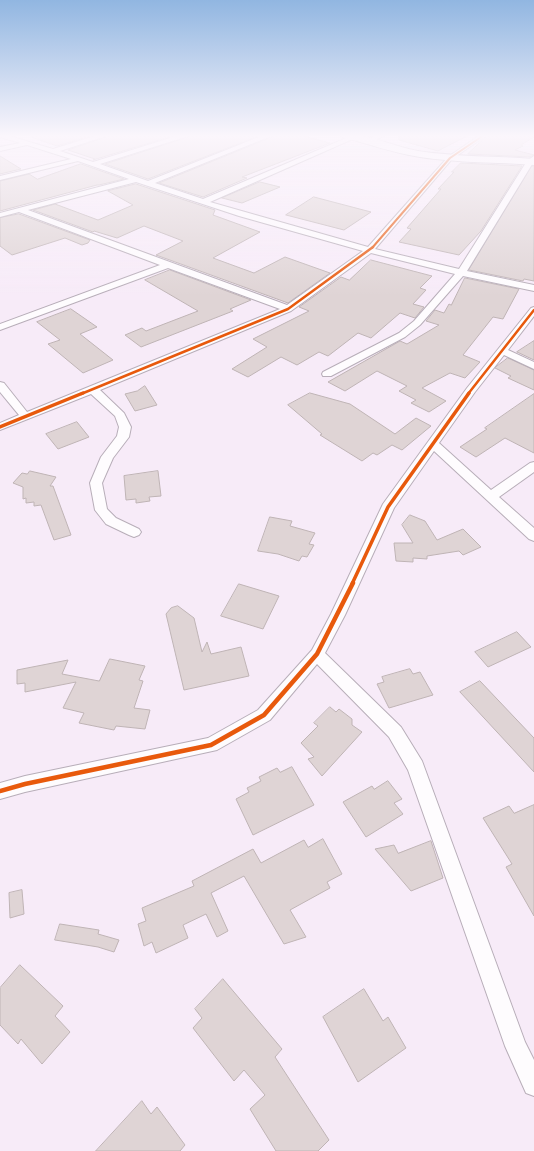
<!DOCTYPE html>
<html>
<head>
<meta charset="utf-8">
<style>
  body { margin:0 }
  canvas { display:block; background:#f7ebf8 }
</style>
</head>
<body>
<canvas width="534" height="1151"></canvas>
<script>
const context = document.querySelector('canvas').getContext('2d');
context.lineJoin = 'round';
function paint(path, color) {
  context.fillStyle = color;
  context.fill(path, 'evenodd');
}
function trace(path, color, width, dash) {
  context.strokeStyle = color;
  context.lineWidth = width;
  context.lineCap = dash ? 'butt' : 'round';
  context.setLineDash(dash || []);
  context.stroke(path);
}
const building = new Path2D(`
  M 31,135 L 94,135 L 57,146 L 31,137 Z
  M 108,135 L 176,135 L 93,160 L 95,159 L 68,150 L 106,137 Z
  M 190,135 L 261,135 L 148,179 L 105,164 L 188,137 Z
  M 273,135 L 300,135 L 330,143 L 242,177 L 247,178 L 203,197 L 159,183 L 272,137 Z
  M 400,135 L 469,135 L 438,151 L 399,140 Z
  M 488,135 L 534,135 L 534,137 L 521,145 L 523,146 L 515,150 L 534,155 L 530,157 L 468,154 Z
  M 0,156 L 21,169 L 0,174 Z
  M 461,163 L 522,166 L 481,231 L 459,255 L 399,242 L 411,229 L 407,228 L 441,189 L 438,189 L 454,172 L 452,172 Z
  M 81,164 L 124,179 L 99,185 L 97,185 L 0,211 L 0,181 L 29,174 L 37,179 Z
  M 532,166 L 534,166 L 534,281 L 524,279 L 523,281 L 469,270 Z
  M 260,182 L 280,187 L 242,203 L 222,198 Z
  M 136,184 L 215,210 L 213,215 L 260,232 L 213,258 L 254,273 L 285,257 L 330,273 L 288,303 L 156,255 L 183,241 L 144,226 L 117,238 L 94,231 L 93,232 L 33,210 L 55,204 L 98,220 L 133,205 L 108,191 Z
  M 314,197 L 371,212 L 344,230 L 286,215 Z
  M 19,214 L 90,240 L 88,243 L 82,245 L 65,238 L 12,255 L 0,246 L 0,218 Z
  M 371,260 L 432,276 L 420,288 L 426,290 L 413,304 L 424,307 L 415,318 L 400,313 L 371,338 L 358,333 L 328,356 L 319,352 L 297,365 L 281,357 L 248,377 L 232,369 L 267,347 L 253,339 L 309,311 L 299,307 L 341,277 L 349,280 Z
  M 170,270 L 251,300 L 230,309 L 233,311 L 141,347 L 125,335 L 142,328 L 146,331 L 198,311 L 145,280 Z
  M 465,278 L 519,289 L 503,319 L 493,317 L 463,355 L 480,362 L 465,378 L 450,373 L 422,388 L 446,401 L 429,412 L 411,403 L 416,400 L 399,391 L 407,386 L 377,371 L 345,391 L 328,382 L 400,341 L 407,344 L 439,325 L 426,321 L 435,310 L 444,313 L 449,304 L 451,305 Z
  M 71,309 L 97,327 L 80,334 L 113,360 L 83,373 L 48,344 L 60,340 L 37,322 Z
  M 534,341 L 534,360 L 517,352 Z
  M 508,358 L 534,370 L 534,390 L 508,378 L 511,376 L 495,368 Z
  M 145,386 L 157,405 L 135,411 L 125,394 L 137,391 Z
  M 310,393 L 350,404 L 395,434 L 416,418 L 431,426 L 402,450 L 392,445 L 377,455 L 373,453 L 362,461 L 320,435 L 322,434 L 288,405 Z
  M 534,394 L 534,453 L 505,438 L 476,457 L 460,447 L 487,429 L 485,428 Z
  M 77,422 L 89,437 L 58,449 L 46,434 Z
  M 30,471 L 56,477 L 50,486 L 53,486 L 71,535 L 54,540 L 41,505 L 34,506 L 34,502 L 26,503 L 26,498 L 23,499 L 23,487 L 13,483 L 22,473 L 27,474 Z
  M 158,471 L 161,496 L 149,497 L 150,501 L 136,503 L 136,499 L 126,500 L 124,476 Z
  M 410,515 L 425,521 L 437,540 L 463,529 L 481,547 L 463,555 L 459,551 L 427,556 L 427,559 L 413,558 L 413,562 L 396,561 L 394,543 L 413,543 L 402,525 Z
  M 270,517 L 292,521 L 290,526 L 315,533 L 309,544 L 314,545 L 307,557 L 302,556 L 299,561 L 278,554 L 258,551 Z
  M 239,584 L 279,596 L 263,629 L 221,616 Z
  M 178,606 L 194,618 L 202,652 L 207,642 L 211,654 L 241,647 L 249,676 L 184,690 L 166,614 L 171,608 Z
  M 517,632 L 531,647 L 488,667 L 475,652 Z
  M 110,659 L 145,666 L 139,680 L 143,681 L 134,708 L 150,710 L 145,729 L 116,726 L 114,730 L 79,723 L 84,713 L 63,708 L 76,682 L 25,692 L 25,683 L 17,684 L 17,670 L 68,660 L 62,674 L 99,681 Z
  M 410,669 L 413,674 L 420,672 L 433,695 L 389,708 L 377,684 L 384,682 L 382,677 Z
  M 480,681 L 534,738 L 534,772 L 460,692 Z
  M 330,707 L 336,712 L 339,709 L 352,719 L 352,725 L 362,732 L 322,776 L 308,759 L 314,757 L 301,743 L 318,726 L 314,723 Z
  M 292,767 L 314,805 L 253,835 L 236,799 L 249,792 L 247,788 L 261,781 L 259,777 L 277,768 L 280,772 Z
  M 388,781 L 402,799 L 394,803 L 403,814 L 366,837 L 343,802 L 372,786 L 374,789 Z
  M 534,805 L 534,916 L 506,867 L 512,864 L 483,818 L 509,806 L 514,813 Z
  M 323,839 L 342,874 L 327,882 L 330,888 L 290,910 L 306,937 L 284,944 L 244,876 L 211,893 L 228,931 L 217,937 L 206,914 L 183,925 L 188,938 L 156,953 L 152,942 L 144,946 L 138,924 L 146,921 L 142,908 L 194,886 L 192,881 L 253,849 L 261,863 L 304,840 L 308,847 Z
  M 431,841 L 443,878 L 411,891 L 375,849 L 394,845 L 398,853 Z
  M 22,890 L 24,914 L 10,918 L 9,893 Z
  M 60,924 L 99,930 L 98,934 L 119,940 L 114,952 L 98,947 L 55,940 Z
  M 20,965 L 63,1006 L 55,1016 L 70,1032 L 42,1064 L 21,1039 L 18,1044 L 0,1025 L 0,988 Z
  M 223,979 L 282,1049 L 275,1057 L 329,1140 L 318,1151 L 276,1151 L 250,1109 L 265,1095 L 244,1070 L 234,1081 L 193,1028 L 202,1018 L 195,1009 Z
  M 364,989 L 383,1021 L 388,1017 L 406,1048 L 358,1082 L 323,1017 Z
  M 142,1101 L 151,1114 L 157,1107 L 185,1145 L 180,1151 L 96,1151 Z`);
paint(building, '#dfd4d5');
trace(building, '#bfb4b5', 1);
const street = new Path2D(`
  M 0,135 L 6,135 L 53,149 L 98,135 L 107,135 L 106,136 L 60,151 L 93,162 L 180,135 L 189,135 L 188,136 L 100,164 L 148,181 L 264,135 L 272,135 L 271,136 L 155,183 L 203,199 L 351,136 L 355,136 L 355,138 L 210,202 L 368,247 L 448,157 L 480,135 L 487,135 L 452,159 L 375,249 L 459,269 L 527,161 L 534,156 L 534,161 L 467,271 L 534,285 L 534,291 L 463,276 L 420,325 L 405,337 L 331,376 L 323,376 L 322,374 L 323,372 L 399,333 L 414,321 L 455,274 L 371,253 L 291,311 L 100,390 L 124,413 L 131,427 L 129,437 L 113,458 L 102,483 L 107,509 L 116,518 L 139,529 L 141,532 L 139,535 L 134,537 L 129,535 L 106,524 L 95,510 L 90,483 L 101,457 L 117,436 L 119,427 L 115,416 L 91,394 L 0,430 L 0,423 L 19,415 L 0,392 L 0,382 L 4,383 L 27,412 L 280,309 L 168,268 L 0,330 L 0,324 L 160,265 L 19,212 L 0,217 L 0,213 L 129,179 L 78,161 L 0,180 L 0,176 L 71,159 L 27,145 L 0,151 L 0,147 L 20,143 L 0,137 ZM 136,182 L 239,216 L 363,251 L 287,305 L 28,210 Z
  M 377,135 L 385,135 L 371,142 L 366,141 Z
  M 534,307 L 534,316 L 508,350 L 534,362 L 534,369 L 504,355 L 475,392 L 439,443 L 491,490 L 530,463 L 534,462 L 534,472 L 499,497 L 534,528 L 534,541 L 529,539 L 434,451 L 394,508 L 345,615 L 325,653 L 401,727 L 422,761 L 525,1042 L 534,1060 L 534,1096 L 526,1093 L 505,1046 L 408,770 L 389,737 L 317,664 L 270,720 L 217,750 L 25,792 L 0,799 L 0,783 L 25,776 L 208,738 L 258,710 L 312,650 L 331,614 L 383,504 L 467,388 L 531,308 Z`);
const secondary = new Path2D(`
  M 341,135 C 365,132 394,147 418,151 C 456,157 496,156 534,159 L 534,165 C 496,162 458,163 420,157 C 394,153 368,144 343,137 Z`);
trace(street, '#b8aeb9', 2);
trace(secondary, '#b8aeb9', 2);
paint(street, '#fefcfe');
paint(secondary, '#fefcfe');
trace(new Path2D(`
  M 372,248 L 450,158 L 484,135`), '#e8590c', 2);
trace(new Path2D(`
  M 81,394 L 288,309 L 373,247
  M 468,394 L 534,310`), '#e8590c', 2.5);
trace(new Path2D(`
  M 0,427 L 83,393
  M 352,584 L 388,507 L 469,393`), '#e8590c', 3.5);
trace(new Path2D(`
  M 0,791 L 25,784 L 211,745 L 264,715 L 317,654 L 353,583`), '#e8590c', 4.5);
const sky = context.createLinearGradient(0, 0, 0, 296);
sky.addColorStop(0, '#91b6e1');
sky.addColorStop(0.46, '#fbf6fc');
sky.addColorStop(1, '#fbf6fc00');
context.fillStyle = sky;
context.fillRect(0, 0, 534, 296);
</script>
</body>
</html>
